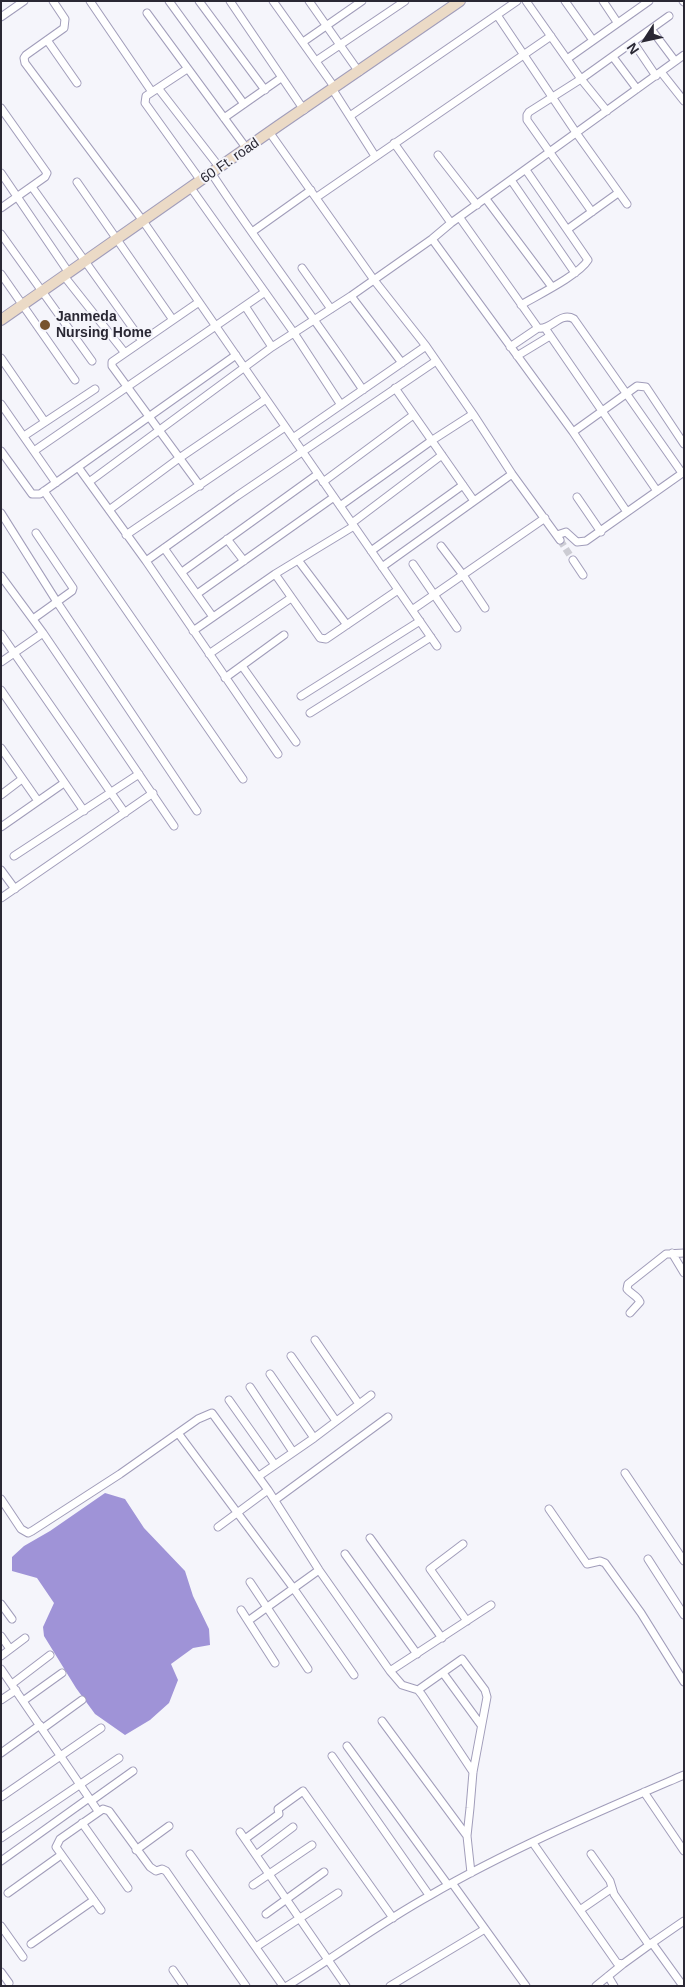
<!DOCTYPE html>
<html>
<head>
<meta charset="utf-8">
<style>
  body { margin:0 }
  #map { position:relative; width:685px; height:1987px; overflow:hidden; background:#f5f5fb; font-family:Helvetica,sans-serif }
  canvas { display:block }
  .frame { position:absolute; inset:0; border:2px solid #2a2834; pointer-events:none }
  .north { position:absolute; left:620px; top:15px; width:50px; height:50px; -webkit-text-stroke:4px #f5f5fb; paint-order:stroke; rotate:235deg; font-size:14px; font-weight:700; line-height:20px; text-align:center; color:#2a2834 }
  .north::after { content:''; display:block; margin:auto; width:18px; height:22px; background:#2a2834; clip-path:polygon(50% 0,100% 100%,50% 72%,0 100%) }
</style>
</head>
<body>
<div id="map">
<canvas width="685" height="1987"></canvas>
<div class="frame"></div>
<div class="north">N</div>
</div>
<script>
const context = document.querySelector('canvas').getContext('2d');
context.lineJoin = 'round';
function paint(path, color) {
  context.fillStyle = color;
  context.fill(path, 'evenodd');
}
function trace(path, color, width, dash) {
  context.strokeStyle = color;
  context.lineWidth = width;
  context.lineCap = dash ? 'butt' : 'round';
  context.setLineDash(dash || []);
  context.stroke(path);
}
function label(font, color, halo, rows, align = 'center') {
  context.font = font + ' Helvetica,sans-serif';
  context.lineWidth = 4;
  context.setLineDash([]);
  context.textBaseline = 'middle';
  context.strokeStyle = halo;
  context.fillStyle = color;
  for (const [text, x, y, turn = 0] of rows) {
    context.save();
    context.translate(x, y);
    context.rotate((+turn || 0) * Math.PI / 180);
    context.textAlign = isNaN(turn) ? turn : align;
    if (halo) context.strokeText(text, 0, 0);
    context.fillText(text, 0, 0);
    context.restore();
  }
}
paint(new Path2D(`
  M 105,1493 L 125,1499 L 144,1528 L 185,1571 L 193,1596 L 209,1629 L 210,1645 L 193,1648 L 171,1664 L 178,1680 L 169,1703 L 150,1720 L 125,1735 L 95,1714 L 76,1688 L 44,1636 L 43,1627 L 54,1603 L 37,1578 L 12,1571 L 12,1557 L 24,1546 L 50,1531 Z`), '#9f93d7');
trace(new Path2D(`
  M 560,540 L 573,560`), '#ccccd3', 7, [7, 3.5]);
const street = new Path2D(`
  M 53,1 L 65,19 L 64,28 L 26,55 L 24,58 L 25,63 L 143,221 L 437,646
  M 90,1 L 152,92
  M 169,1 L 244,104
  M 199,1 L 265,90
  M 230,1 L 304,110
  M 273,1 L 335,88
  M 309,1 L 359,72
  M 526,1 L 581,79 L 607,111
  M 565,1 L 592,39
  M 603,1 L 617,22
  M 683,1 L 684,2
  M 147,13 L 247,149
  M 497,15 L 577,134 L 627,204
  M 1,17 L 24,1
  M 651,29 L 675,61
  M 47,40 L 77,83
  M 303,42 L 362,1
  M 633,42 L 656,76
  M 613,57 L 637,89
  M 567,59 L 649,1
  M 316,61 L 405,1
  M 187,69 L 146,96 L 145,103 L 201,181
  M 661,72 L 684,101
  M 158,88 L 220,168
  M 333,90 L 375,156
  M 1,108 L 47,173 L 45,177 L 1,208
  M 350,116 L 517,1
  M 224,118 L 281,78
  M 270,133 L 374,280 L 426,346 L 473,414 L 512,474 L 560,540
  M 394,143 L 451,223
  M 438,155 L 477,205
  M 1,173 L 69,273
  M 212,174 C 260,247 314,317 363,390
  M 511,180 L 575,273
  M 77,182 L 173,320
  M 32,187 L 142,341
  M 191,188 L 294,333 L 341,405
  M 317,197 L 551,36
  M 486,199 L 552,287
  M 592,212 L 527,120 L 527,115 L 529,112 L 581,79 L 669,16
  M 460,218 L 538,328 C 551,331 560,311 574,319 L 682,473
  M 568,229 L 618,193
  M 252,232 L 311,190
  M 1,234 L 92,361
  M 432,239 L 573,432 L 627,512
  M 302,268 L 331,309
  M 1,274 L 75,380
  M 64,276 L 125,353
  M 351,296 L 402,363
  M 199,302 L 112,362 L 112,366 L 200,486
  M 521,305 C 538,295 579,275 588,260 L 526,170
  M 245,306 L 272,347
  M 545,328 L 657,491
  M 510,347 L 538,328
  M 517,356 L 550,336
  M 1,358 L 45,422
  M 395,388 L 474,501
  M 1,404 L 56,483
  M 573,432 L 637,386 L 646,387 L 684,444
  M 24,436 L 95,389
  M 293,438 L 426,346
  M 1,451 L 32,494 L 40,494 L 236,355
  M 34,451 L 265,292
  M 78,467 L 146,561 L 278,754
  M 89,482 L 272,347 L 351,296 L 432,239 L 451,223 L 684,55
  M 323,482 L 412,416
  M 44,491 L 243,779
  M 577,497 L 601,532
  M 340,506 L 431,441 L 473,414
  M 109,510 L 178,459 L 266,399
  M 1,513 L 57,602 L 197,811
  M 352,523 L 442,455
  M 126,535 L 285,427
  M 557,535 L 566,532 L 577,542 L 586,541 L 684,472
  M 227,539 L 244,561
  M 441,546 L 463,575 L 485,608
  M 164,548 L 213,617
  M 371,551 L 463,485
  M 298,560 L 347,625
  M 573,560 L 583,575
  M 146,561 L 237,496 L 436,361
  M 413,564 L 457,628
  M 382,567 L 512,474
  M 182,572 L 318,474
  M 275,574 L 320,638 L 326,639 L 398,590
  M 1,576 L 43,633 L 174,826
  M 197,594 L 334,497
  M 412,610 L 545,518
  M 33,619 L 72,591 L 73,588 L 36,533
  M 193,631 L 275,574 L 354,526
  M 1,634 L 125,813
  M 209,654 L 291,598
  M 1,662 L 43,633
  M 242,666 L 296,742
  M 225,678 L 284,635
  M 1,690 L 84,811
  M 301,696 L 420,621
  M 310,713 L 431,637
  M 1,748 L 38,801
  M 1,795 L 22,779
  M 1,827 L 64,783
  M 14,856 L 139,774
  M 1,870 L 15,889
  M 1,898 L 153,793
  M 672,1253 L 684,1273
  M 630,1313 L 640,1302 C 638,1296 631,1294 627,1289 L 628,1284 L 666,1254 L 684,1253
  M 315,1340 L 359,1404
  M 291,1356 L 336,1421
  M 270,1374 L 314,1438
  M 250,1387 L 293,1452
  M 229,1400 L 275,1465
  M 178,1433 L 294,1589 L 354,1675
  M 625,1473 L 684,1561
  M 259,1476 L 314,1438 L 371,1395
  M 1,1499 L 21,1529 L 28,1533 L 32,1531 L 120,1474 L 198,1419 L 212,1413 L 268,1490 L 319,1570 L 390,1671 L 402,1685 L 418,1690 L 422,1695 L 473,1772
  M 275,1500 L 388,1417
  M 549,1509 L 587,1564 L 600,1561 L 605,1563 L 641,1613 L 684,1682
  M 218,1527 L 268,1490
  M 370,1538 L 442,1638
  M 463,1544 L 430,1569 L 467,1621
  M 345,1554 L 417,1654
  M 648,1559 L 684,1615
  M 250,1582 L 308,1669
  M 1,1604 L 12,1619
  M 241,1610 L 275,1663
  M 248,1621 L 319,1570
  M 1,1636 L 10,1649
  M 1,1656 L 25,1638
  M 1,1669 L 98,1811
  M 390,1671 L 491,1605
  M 443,1673 L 481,1725
  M 12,1684 L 50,1655
  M 418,1690 L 462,1659 L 485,1690 L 487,1697 L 473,1772 L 470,1808 L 467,1836 L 471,1873
  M 1,1700 L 16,1690
  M 23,1701 L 62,1673
  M 382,1721 L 467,1836
  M 42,1729 L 82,1700
  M 347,1746 L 448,1885
  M 1,1753 L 40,1725
  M 332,1756 L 429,1895
  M 644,1792 L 684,1851
  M 1,1797 L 101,1728
  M 91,1801 L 133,1771
  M 82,1823 L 128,1888
  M 240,1832 L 346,1986
  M 1,1838 L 119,1758
  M 245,1839 L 279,1814 L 278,1809 L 303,1791 L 393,1918
  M 533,1843 L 617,1963 L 623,1964 L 652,1943 L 683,1986
  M 136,1850 L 169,1826
  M 190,1854 L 283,1986
  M 591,1854 L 610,1881 L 614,1894 L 649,1945
  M 256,1855 L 293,1827
  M 1,1861 L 89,1798
  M 452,1883 L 526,1986
  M 253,1885 L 312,1845
  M 8,1893 L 61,1855
  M 101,1910 L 56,1847 L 60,1839 L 103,1809 L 109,1811 L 150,1867 L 156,1871 L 162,1869 L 166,1871 L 246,1986
  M 580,1910 L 612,1888
  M 266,1914 L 324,1872
  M 1,1926 L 23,1957
  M 652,1943 L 684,1921
  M 31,1944 L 94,1900
  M 256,1947 L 338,1893
  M 173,1970 L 184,1986
  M 1,1972 L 9,1983
  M 608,1976 L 614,1986
  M 287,1986 C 335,1957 380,1923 429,1896 C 510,1849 598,1812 684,1775
  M 390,1986 L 485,1929
  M 596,1986 L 623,1964`);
const secondary = new Path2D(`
  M 1,320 L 278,126 L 460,1`);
trace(street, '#a19dba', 9);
trace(secondary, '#a19dba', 12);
trace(street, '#fff', 7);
trace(secondary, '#ebdac6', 10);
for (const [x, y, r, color] of [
  [45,325,6,"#77532d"]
]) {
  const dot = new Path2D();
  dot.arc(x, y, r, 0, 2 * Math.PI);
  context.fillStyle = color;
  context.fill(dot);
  trace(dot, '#f5f5fb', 2);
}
label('14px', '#2a2834', '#f5f5fb', [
  ["60 Ft. road",230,161,-35]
]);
label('bold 14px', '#2a2834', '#f5f5fb', [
  ["Janmeda",56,317],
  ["Nursing Home",56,333]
], 'left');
</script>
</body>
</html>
